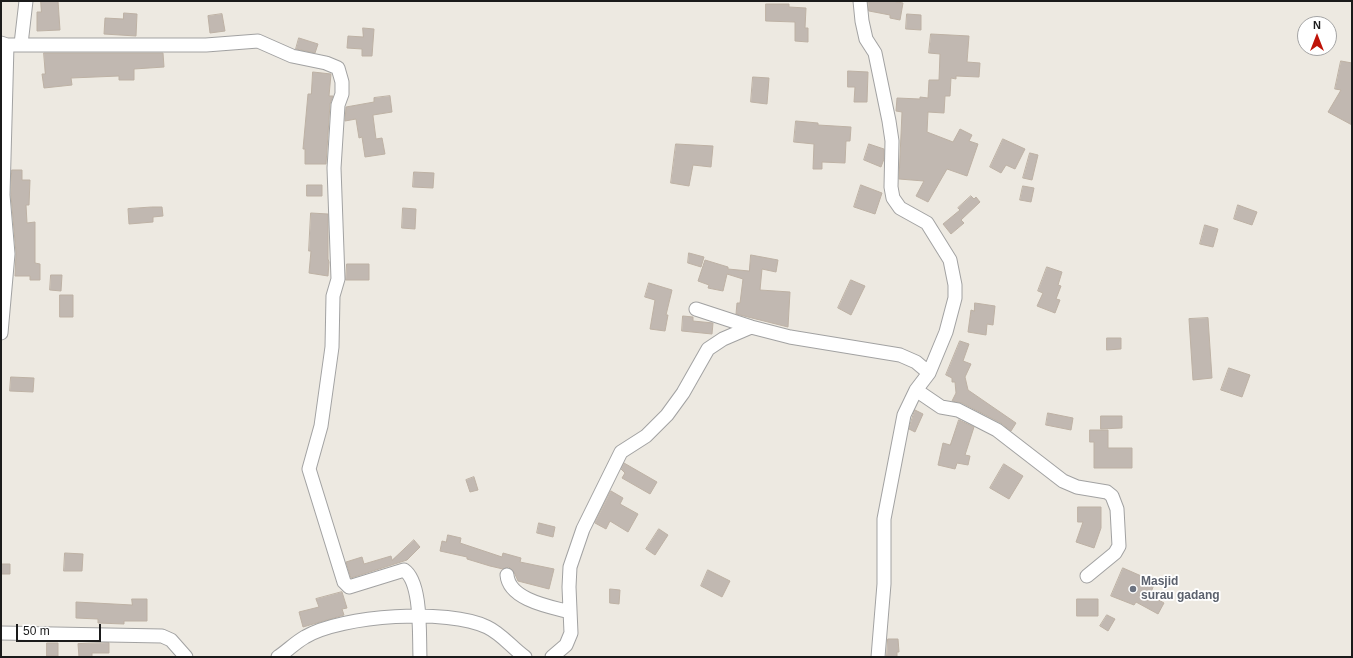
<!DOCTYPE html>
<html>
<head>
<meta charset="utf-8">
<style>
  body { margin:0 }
  #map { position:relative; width:1353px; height:658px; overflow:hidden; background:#ede9e1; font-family:Helvetica,sans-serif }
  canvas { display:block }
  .frame { position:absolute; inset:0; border:2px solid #1b1b1b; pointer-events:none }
  .north { position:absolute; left:1297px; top:16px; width:40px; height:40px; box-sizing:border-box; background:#fff; border:1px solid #a4a4a4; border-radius:50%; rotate:0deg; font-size:11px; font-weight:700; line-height:16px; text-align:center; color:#1b1b1b }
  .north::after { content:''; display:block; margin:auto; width:14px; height:18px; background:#bf1308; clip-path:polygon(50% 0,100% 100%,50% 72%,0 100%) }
  .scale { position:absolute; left:16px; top:624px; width:85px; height:18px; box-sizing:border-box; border:2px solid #1b1b1b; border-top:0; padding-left:5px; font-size:12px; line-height:14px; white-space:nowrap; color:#1b1b1b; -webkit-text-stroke:3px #fff; paint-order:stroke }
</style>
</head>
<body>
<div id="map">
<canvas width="1353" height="658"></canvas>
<div class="frame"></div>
<div class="north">N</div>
<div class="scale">50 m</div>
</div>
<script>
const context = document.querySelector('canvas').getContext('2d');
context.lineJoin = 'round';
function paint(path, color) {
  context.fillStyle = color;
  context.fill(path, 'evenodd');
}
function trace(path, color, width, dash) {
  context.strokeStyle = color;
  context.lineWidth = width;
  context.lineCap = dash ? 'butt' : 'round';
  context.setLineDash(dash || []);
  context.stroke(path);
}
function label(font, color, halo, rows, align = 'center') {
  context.font = font + ' Helvetica,sans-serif';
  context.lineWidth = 3.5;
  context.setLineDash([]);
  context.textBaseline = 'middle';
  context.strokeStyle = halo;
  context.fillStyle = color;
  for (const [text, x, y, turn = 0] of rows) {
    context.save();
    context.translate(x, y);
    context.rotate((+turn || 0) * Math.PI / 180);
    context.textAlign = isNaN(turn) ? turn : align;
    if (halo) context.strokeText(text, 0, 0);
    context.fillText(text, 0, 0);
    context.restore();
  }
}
const building = new Path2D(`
  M 41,1 L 58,1 L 60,30 L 37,31 L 37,12 L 41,12 Z
  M 868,1 L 892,1 L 903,3 L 900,20 L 890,18 L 890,15 L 869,11 Z
  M 766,4 L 789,4 L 789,7 L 806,8 L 805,28 L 808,28 L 808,42 L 795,41 L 795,22 L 766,21 Z
  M 124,13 L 137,14 L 136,36 L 104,34 L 105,18 L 123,19 Z
  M 222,14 L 225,31 L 210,33 L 208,16 Z
  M 907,14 L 921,15 L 921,30 L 906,29 Z
  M 363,28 L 374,29 L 372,56 L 362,56 L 362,49 L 347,48 L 348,36 L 363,37 Z
  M 931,34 L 969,36 L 967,62 L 980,63 L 979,77 L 956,76 L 956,79 L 951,78 L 950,96 L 945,96 L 944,113 L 928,112 L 927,132 L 953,142 L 960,129 L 972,135 L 969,141 L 978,144 L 967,176 L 947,169 L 928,202 L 916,196 L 924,181 L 899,179 L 902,112 L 896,111 L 897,98 L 920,99 L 920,97 L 928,98 L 929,80 L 939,80 L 940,54 L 929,53 Z
  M 299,38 L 318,44 L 315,53 L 296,49 Z
  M 44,53 L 163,53 L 164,67 L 134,69 L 134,80 L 119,80 L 119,76 L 71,78 L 72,85 L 44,88 L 42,74 L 45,74 Z
  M 1341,61 L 1352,63 L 1352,125 L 1328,112 L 1341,90 L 1335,89 Z
  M 848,71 L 868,72 L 867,102 L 854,102 L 855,87 L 848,87 Z
  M 313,72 L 331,74 L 329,96 L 333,96 L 330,104 L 326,164 L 305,164 L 305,149 L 303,149 L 308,94 L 311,94 Z
  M 753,77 L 769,78 L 767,104 L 751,102 Z
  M 390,96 L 392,112 L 373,115 L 373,116 L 376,139 L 382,138 L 385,154 L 365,157 L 362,137 L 359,138 L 356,119 L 345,121 L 346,107 L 374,102 L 374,98 Z
  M 796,121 L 818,123 L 818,125 L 851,127 L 850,141 L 846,141 L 845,163 L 822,162 L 822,169 L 813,169 L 814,144 L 794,142 Z
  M 1003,139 L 1025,149 L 1015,169 L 1006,165 L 1001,173 L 990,167 Z
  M 676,144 L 713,146 L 711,167 L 693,165 L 689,186 L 671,183 Z
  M 869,144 L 884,149 L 884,159 L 881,167 L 864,160 Z
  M 1030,153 L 1038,155 L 1032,180 L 1023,178 Z
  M 12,170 L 22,170 L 22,180 L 30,180 L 29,205 L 26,205 L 27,223 L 35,222 L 35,263 L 40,264 L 40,280 L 30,280 L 30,276 L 15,276 L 16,253 L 11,195 Z
  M 414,172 L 434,173 L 433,188 L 413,187 Z
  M 307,185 L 322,185 L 322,196 L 307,196 Z
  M 861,185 L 882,193 L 875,214 L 854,207 Z
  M 1023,186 L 1034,188 L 1031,202 L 1020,200 Z
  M 971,196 L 974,199 L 976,197 L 980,202 L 961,220 L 964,223 L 951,234 L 943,224 L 960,210 L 958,208 Z
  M 1238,205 L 1257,212 L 1252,225 L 1234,219 Z
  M 152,207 L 162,207 L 163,216 L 153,217 L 153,222 L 129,224 L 128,209 Z
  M 403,208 L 416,209 L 415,229 L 402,228 Z
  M 311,213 L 328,214 L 328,259 L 329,262 L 328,276 L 309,273 L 311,251 L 309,251 Z
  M 1205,225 L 1218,229 L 1213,247 L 1200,244 Z
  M 689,253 L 704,257 L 701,267 L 688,263 Z
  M 751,255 L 778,260 L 776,272 L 762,269 L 760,290 L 790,292 L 788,327 L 736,314 L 737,303 L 740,303 L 743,279 L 727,274 L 723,291 L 708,288 L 709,285 L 698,281 L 705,260 L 728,267 L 728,269 L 749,271 Z
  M 347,264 L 369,264 L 369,280 L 346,280 Z
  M 1047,267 L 1062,272 L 1058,285 L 1061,286 L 1056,299 L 1060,300 L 1055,313 L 1037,306 L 1043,293 L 1038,291 Z
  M 51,275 L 62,275 L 61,291 L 50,290 Z
  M 851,280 L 865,286 L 851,315 L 838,308 Z
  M 649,283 L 672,290 L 666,315 L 668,315 L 665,331 L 650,329 L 655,300 L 645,297 Z
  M 60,295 L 73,295 L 73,317 L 60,317 Z
  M 975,303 L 995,306 L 993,325 L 987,324 L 986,335 L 968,332 L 971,310 L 974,311 Z
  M 683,316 L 693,317 L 693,321 L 713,323 L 712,334 L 682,331 Z
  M 1208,318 L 1212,378 L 1193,380 L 1189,319 Z
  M 1107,338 L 1121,338 L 1121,349 L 1107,350 Z
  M 960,341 L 969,344 L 963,361 L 971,364 L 965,377 L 968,390 L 1016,423 L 1011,431 L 1001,423 L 962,403 L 952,401 L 956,393 L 955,382 L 952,382 L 952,378 L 946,375 Z
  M 1229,368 L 1250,375 L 1242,397 L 1221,390 Z
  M 11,377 L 34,378 L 33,392 L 10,391 Z
  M 915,410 L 923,414 L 915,432 L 909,429 Z
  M 1048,413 L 1073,418 L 1071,430 L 1046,425 Z
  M 1101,416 L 1122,416 L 1122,428 L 1101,429 Z
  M 959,420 L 974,427 L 965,455 L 970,456 L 968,465 L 957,463 L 955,469 L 938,465 L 943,443 L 950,445 Z
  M 1090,430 L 1108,430 L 1108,448 L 1132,448 L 1132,468 L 1094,468 L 1094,442 L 1090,442 Z
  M 624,463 L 657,482 L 650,494 L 622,478 L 625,473 L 621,469 Z
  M 1004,464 L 1023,476 L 1009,499 L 990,488 Z
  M 474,477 L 478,490 L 470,492 L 466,480 Z
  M 611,491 L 623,498 L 620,504 L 638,514 L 628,532 L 610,521 L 606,529 L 595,523 Z
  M 1078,507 L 1101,507 L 1101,528 L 1094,548 L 1076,542 L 1083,522 L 1078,522 Z
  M 539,523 L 555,527 L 553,537 L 537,533 Z
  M 659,529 L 668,535 L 655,555 L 646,549 Z
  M 448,535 L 461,538 L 460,543 L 502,557 L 503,553 L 521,558 L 520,562 L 554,569 L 549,589 L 518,581 L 514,572 L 509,567 L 503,569 L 490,566 L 467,559 L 467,557 L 440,551 L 442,541 L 446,542 Z
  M 414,540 L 420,547 L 407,560 L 351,578 L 346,562 L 362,557 L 364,564 L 391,556 L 392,560 Z
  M 65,553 L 83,554 L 82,571 L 64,571 Z
  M 1,564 L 10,564 L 10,574 L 1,574 Z
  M 1123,568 L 1155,582 L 1150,595 L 1164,603 L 1158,614 L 1136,602 L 1134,605 L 1111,596 Z
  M 708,570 L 730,581 L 722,597 L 701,586 Z
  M 610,589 L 620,590 L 619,604 L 610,603 Z
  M 342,592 L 347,608 L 342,609 L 344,615 L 303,627 L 299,612 L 319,607 L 316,599 Z
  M 132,599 L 147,599 L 147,621 L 124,621 L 124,624 L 98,623 L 98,619 L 76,618 L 76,602 L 132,605 Z
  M 1077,599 L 1098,599 L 1098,616 L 1077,616 Z
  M 1107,615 L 1115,619 L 1108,631 L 1100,626 Z
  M 888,639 L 898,639 L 899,652 L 897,652 L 897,657 L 887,657 Z
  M 47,643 L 58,643 L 58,656 L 47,656 Z
  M 109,643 L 109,653 L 92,653 L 92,657 L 79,657 L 78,644 Z`);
paint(building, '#c1b8b1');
trace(building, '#bdb1a4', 1);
const minor = new Path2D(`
  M 860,1 L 862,21 L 866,39 L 875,53 L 889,121 L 892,141 L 891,187 L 893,198 L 900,208 L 927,223 L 950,260 L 955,285 L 955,298 L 946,332 L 929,373 L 916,390 L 904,415 L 884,519 L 884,584 L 878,657
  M 1,43 L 7,45 L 206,45 L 258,41 L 292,56 L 326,63 L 338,68 L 342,82 L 342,94 L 338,105 L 334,168 L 338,279 L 333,296 L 332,347 L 321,426 L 309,469 L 344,582 L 349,587 L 404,570 C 422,582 419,635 420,657
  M 21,44 L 26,1
  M 696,309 L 751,327 L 790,337 L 900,355 L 916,362 L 929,373
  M 1,333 L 8,254 L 3,195 L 7,45
  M 916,390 L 941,407 L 958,410 L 997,430 L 1063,481 L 1077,487 L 1107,492 L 1112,496 L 1117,509 L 1119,546 L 1115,553 L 1087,576
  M 507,575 C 509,600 551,607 570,612
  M 1,633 L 162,636 L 171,640 L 186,657
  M 278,657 C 287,651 296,642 305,637 C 342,615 448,608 487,627 C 502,634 512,648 525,657
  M 552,657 L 566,645 L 571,633 L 569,587 L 570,567 L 583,529 L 621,452 L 646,436 L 667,415 L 683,393 L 708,349 L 723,339 L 751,327`);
trace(minor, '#a2a2a2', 15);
trace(minor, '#fff', 13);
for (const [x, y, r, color] of [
  [1133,589,4,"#6b7280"]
]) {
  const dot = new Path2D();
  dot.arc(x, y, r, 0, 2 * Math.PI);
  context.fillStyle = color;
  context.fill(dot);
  trace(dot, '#fff', 1.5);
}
label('bold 12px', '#5b616d', '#fff', [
  ["Masjid",1141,582],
  ["surau gadang",1141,596]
], 'left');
</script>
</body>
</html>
